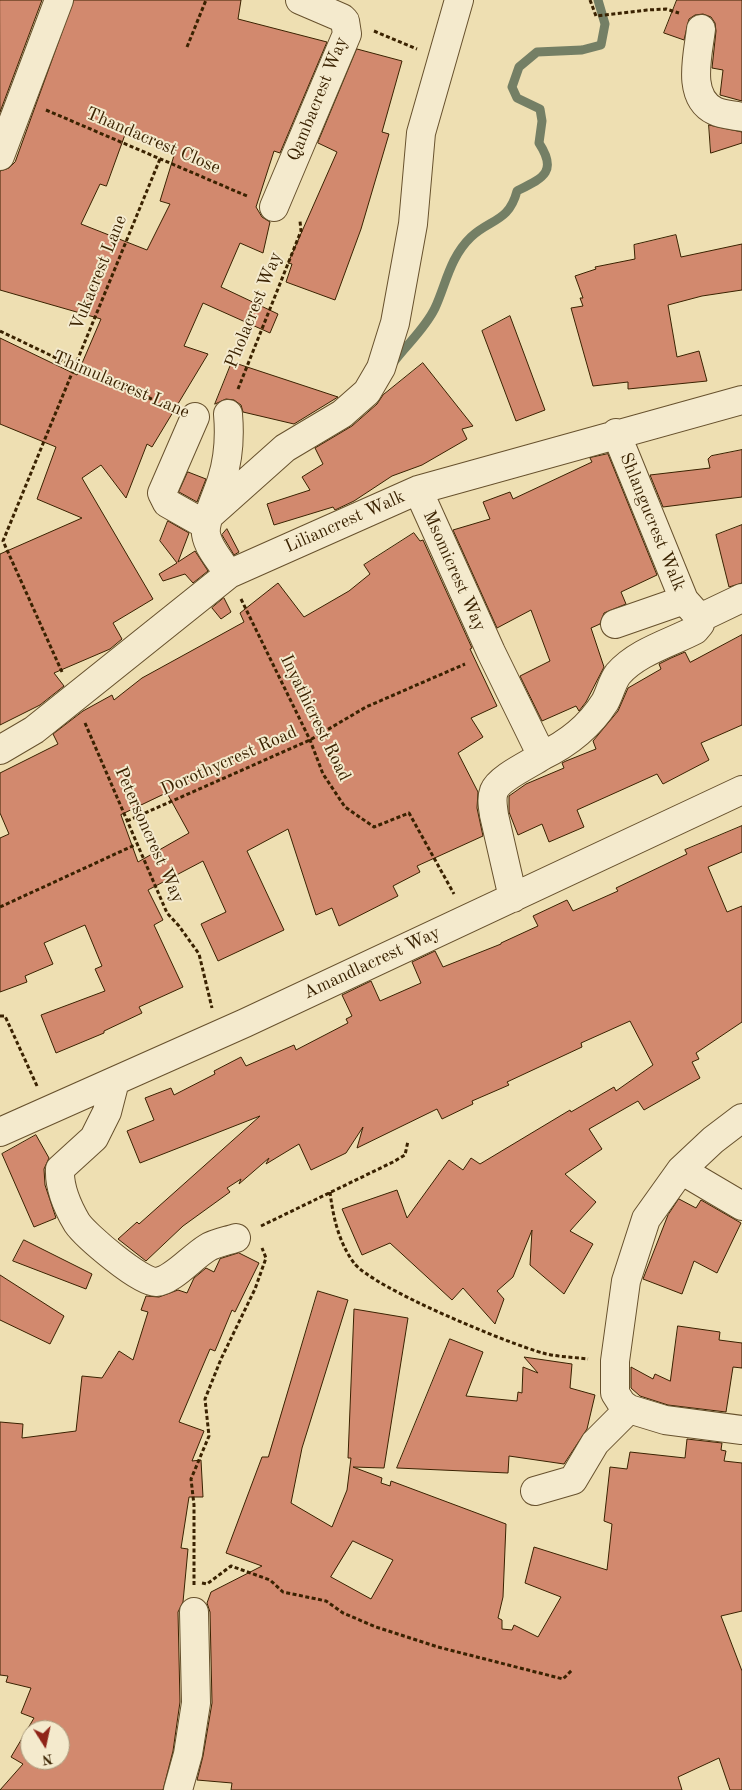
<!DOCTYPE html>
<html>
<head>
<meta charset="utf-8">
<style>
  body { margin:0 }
  #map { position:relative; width:742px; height:1790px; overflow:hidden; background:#eedfb2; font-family:"Old Standard TT",serif }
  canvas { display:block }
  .north { position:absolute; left:20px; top:1720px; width:50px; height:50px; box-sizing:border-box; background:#f4eacd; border:1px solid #aa9a7b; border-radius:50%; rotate:170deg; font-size:14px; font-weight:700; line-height:20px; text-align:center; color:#3a2201 }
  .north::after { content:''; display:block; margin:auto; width:18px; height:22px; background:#8f2418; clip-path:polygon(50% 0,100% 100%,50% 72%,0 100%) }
</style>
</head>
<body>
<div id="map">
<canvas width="742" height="1790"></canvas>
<div class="north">N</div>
</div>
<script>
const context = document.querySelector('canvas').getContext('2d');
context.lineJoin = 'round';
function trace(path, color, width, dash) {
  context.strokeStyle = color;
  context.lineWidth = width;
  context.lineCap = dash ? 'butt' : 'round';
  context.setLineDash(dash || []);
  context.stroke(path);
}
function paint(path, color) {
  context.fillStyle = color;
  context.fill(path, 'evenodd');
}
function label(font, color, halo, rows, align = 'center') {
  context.font = font + ' "Old Standard TT",serif';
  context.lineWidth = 4;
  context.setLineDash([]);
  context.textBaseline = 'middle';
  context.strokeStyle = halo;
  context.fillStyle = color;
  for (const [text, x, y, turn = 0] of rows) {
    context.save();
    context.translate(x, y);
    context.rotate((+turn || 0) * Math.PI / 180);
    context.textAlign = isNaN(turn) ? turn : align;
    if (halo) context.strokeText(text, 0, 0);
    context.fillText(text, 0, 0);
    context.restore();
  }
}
trace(new Path2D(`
  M 393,363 C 406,345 425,329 435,308 C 446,284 450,257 471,237 C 490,219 509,222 517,191 C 543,178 558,172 539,143 L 542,121 L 540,109 L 517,98 L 512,87 L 519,67 L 537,52 L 582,50 L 601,45 L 605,24 L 598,0`), '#747f65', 9);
const building = new Path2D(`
  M 0,0 L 42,0 L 0,112 Z
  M 74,0 L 241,0 L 238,19 L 327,42 L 280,153 L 274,151 L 256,207 L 262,217 L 270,222 L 263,253 L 240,243 L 221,287 L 278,314 L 270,333 L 203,303 L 184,346 L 208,354 L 152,447 L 147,444 L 126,498 L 101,465 L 82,478 L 153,599 L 113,623 L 122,639 L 110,649 L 54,673 L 64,686 L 40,705 L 0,725 L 0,554 L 82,518 L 37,499 L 56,447 L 0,424 L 0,338 L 77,375 L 101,319 L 0,290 L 0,171 L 9,168 L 15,162 ZM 126,133 L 133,135 L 133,133 L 176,149 L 160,201 L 170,204 L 147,250 L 81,224 L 100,184 L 106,186 Z
  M 677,0 L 742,0 L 742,101 L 720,95 L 723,70 L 712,68 L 716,31 L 715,23 L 711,17 L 703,14 L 695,15 L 689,19 L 684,40 L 664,33 Z
  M 357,49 L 402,61 L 382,132 L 389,134 L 361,229 L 335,300 L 286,282 L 292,264 L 288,263 L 337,152 L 318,143 Z
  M 709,125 L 742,132 L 742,143 L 711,153 Z
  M 676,235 L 681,257 L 742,244 L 742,290 L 702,296 L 668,305 L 677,357 L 699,351 L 707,381 L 628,389 L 628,382 L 593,386 L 571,308 L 583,306 L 580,298 L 583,298 L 575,276 L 596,269 L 595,267 L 635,259 L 634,245 Z
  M 510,316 L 545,410 L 516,421 L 482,331 Z
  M 232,362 L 338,397 L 294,424 L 243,412 L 241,405 L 234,400 L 226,399 L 215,404 Z
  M 423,363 L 473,426 L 462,429 L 467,439 L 422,465 L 392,476 L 354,501 L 335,510 L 333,507 L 274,525 L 267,504 L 310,490 L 302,477 L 323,464 L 315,448 L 352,426 L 377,404 L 383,395 Z
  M 742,450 L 742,497 L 663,507 L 650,475 L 710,468 L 708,459 L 711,456 Z
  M 608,454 L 657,575 L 621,592 L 626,604 L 604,613 L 600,624 L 591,628 L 604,667 L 586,702 L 579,711 L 576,706 L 542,721 L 520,676 L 550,661 L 531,610 L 497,628 L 453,530 L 490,519 L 483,502 L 510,492 L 513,499 L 592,462 L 590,458 Z
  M 188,472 L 206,479 L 197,502 L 179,492 Z
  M 168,521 L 189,533 L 178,562 L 195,551 L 208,571 L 193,583 L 185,574 L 163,581 L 159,574 L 177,563 L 160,541 Z
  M 742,525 L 742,583 L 729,587 L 716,535 Z
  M 227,529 L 239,552 L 234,555 L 222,535 Z
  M 414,533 L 420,541 L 423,540 L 472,648 L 470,649 L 497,706 L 471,718 L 483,737 L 458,753 L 478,792 L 477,808 L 483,836 L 417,866 L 420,872 L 393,886 L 398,896 L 339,926 L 332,908 L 316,915 L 288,829 L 247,851 L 284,930 L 218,961 L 201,924 L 226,912 L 203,861 L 148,890 L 163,920 L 154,925 L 183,987 L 139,1007 L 142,1013 L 104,1031 L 104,1033 L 56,1053 L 41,1015 L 105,991 L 95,969 L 102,966 L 85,925 L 44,943 L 53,964 L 25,976 L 27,982 L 0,992 L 0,838 L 9,834 L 0,813 L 0,773 L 58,744 L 53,734 L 83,711 L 112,695 L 114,700 L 142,678 L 244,622 L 240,613 L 278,583 L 304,617 L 349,591 L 370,574 L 364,565 ZM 167,793 L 189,833 L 138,862 L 121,815 Z
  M 224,598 L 231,612 L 221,619 L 212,608 Z
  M 742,635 L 742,725 L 701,743 L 709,760 L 663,784 L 657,774 L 577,810 L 584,827 L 549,842 L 542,824 L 518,835 L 509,812 L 509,796 L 526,784 L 564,768 L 562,763 L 566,761 L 596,749 L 593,741 L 618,711 L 628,688 L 661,669 L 659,664 L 671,658 L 685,652 L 690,662 Z
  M 742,826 L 742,852 L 708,867 L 727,912 L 742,906 L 742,1022 L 696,1053 L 699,1059 L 692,1062 L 700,1078 L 644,1110 L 638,1101 L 589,1129 L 602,1149 L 565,1174 L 596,1202 L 570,1231 L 593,1244 L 564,1294 L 530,1265 L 532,1230 L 513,1277 L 497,1291 L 504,1299 L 495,1324 L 463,1288 L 452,1300 L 390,1243 L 362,1255 L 342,1209 L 397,1190 L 407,1218 L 449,1160 L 463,1170 L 471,1158 L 480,1164 L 570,1110 L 571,1112 L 614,1087 L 616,1091 L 653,1065 L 630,1021 L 581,1043 L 582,1047 L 507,1082 L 509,1085 L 472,1101 L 473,1104 L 442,1119 L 437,1109 L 357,1148 L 363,1127 L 346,1153 L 311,1170 L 299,1144 L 266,1164 L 269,1158 L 239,1184 L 241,1179 L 227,1188 L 230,1192 L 183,1226 L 146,1261 L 118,1239 L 137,1222 L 139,1224 L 260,1116 L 140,1163 L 127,1131 L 154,1120 L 145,1098 L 171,1088 L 174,1095 L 215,1074 L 214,1071 L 241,1057 L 246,1066 L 294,1045 L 296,1050 L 348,1023 L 346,1019 L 352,1016 L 342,995 L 371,981 L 380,1001 L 421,983 L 412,962 L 435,951 L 443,967 L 501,944 L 501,943 L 538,926 L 533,916 L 567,900 L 573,911 L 618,891 L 616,888 L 687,854 L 685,850 Z
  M 36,1135 L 49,1158 L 44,1169 L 45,1185 L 56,1218 L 34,1227 L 2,1154 Z
  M 679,1199 L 696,1208 L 701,1200 L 741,1223 L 717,1273 L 694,1261 L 682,1294 L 643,1279 L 668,1215 Z
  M 24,1240 L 92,1274 L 86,1289 L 13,1261 Z
  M 239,1253 L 259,1263 L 235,1312 L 232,1310 L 215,1351 L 210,1349 L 179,1422 L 204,1431 L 192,1461 L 201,1460 L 203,1497 L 189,1497 L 181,1548 L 188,1549 L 183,1602 L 178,1612 L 180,1702 L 173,1751 L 163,1790 L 0,1790 L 23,1764 L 11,1757 L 34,1718 L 21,1713 L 31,1688 L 6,1682 L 8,1676 L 0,1675 L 0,1422 L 23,1424 L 22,1438 L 76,1431 L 82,1376 L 102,1378 L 119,1351 L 133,1360 L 148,1312 L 141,1310 L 146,1296 L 159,1297 L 178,1290 L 187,1293 L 194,1278 L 206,1268 L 214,1272 L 220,1259 ZM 30,1730 L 60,1730 L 60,1760 L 30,1760 Z
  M 0,1275 L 64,1316 L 50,1344 L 0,1320 Z
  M 318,1291 L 348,1300 L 302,1448 L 291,1503 L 332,1527 L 347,1490 L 351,1458 L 348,1458 L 354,1309 L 408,1318 L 384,1468 L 353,1467 L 382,1478 L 381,1483 L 390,1486 L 391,1481 L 506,1524 L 503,1597 L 498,1618 L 502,1620 L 502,1629 L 512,1630 L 514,1625 L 538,1637 L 561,1597 L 525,1583 L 534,1547 L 607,1570 L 612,1524 L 604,1521 L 610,1467 L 627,1469 L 630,1452 L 685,1458 L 687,1439 L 722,1443 L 721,1450 L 726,1451 L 724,1461 L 742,1463 L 742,1611 L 721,1616 L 742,1671 L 742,1790 L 730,1790 L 719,1758 L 678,1777 L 682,1790 L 231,1790 L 232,1783 L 197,1780 L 203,1756 L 212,1703 L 210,1612 L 207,1603 L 211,1592 L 262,1566 L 226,1553 L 262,1457 L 268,1457 ZM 353,1541 L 393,1560 L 371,1599 L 331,1577 Z
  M 678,1326 L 720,1332 L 719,1340 L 742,1343 L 742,1368 L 733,1367 L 726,1412 L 668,1405 L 640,1396 L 631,1388 L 631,1367 L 653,1379 L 655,1374 L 670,1381 Z
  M 450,1339 L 483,1352 L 466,1396 L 517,1401 L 518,1392 L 522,1393 L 523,1367 L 538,1373 L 524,1357 L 572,1364 L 570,1388 L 595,1395 L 587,1429 L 564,1464 L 509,1456 L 508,1473 L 397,1468 Z`);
paint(building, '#d2896e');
trace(building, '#3a2201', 1);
const minor = new Path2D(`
  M 701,29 C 698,55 686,97 715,111 C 723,115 734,115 742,117
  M 0,156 L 59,0
  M 274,207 L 347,34 L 345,21 L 342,18 L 300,0
  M 228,414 C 230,437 229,457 222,479 C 218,493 204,521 206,534 C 208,548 221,562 229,574
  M 195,417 L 162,493 L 167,503 L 206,525
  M 616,433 L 684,600 L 700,618 L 742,598
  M 418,490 L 491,652 L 542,756 C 530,764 499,778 494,791 C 491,799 493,807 494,815 L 513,898
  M 211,514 L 285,448 L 342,414 L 367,392 L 381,368 L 395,323 L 413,224 L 421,133 L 459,0
  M 615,624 L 684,600
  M 0,750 L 34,730 L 229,574 L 418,490 L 742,400
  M 542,756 C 569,743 589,727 605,702 C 610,693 612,682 618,674 C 637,652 670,643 695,630 L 700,624 L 700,618
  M 115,1081 L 107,1112 L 94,1138 L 60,1169 C 59,1188 67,1206 77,1223 C 86,1236 141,1283 156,1282 C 172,1281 192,1257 207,1248 C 215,1243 227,1241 236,1238
  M 742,1118 L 713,1140 L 681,1170 L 646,1219 L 626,1281 L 615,1361 L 615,1393 L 622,1404 L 629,1409 L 665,1420 L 742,1430
  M 0,1132 L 245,1023 L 742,790
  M 681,1170 L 742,1206
  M 535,1491 L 573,1480 L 595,1443 L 629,1409
  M 178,1790 L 188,1754 L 196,1703 L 194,1612`);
trace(minor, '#67512d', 30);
trace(new Path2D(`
  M 590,0 L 596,16 L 647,10 L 666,9 L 679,13
  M 374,31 L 417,49
  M 187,47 L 206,0
  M 46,110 L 247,196
  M 0,331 L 75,367 L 171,407
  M 238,389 L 301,231 L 300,221
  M 241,599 L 310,740 L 323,774 L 345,807 L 374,827 L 409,813 L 454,894
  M 62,672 L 3,541 L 160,159
  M 85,723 L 167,913 L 179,926 L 199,954 L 212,1008
  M 127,821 L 310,740 L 366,707 L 465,664
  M 0,907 L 137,844
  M 0,1016 L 5,1016 L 37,1086
  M 330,1192 C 333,1217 339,1243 354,1263 C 373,1288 509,1344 543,1353 C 557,1357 573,1357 588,1359
  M 261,1226 L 393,1162 L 405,1155 L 408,1141
  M 202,1583 L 207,1584 L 231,1566 L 270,1580 L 283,1592 L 326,1601 L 343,1613 L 376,1627 L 438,1647 L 563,1679 L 572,1670
  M 194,1585 L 194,1505 L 191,1479 L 209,1436 L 205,1399 L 221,1359 L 255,1289 L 266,1258 L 262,1248`), '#3a2201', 3, [4, 2.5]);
trace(minor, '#f4eacd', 28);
label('18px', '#3a2201', '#f4eacd', [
  ["Qambacrest Way",318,99,-68],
  ["Thandacrest Close",153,141,23],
  ["Vukacrest Lane",99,273,-68],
  ["Pholacrest Way",254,310,-68],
  ["Thimulacrest Lane",121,385,23],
  ["Liliancrest Walk",345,522,-24],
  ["Shlangucrest Walk",652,522,68],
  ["Msomicrest Way",454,571,66],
  ["Inyathicrest Road",315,718,64],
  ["Dorothycrest Road",229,761,-24],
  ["Petersoncrest Way",149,835,66],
  ["Amandlacrest Way",372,963,-25]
]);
</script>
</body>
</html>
